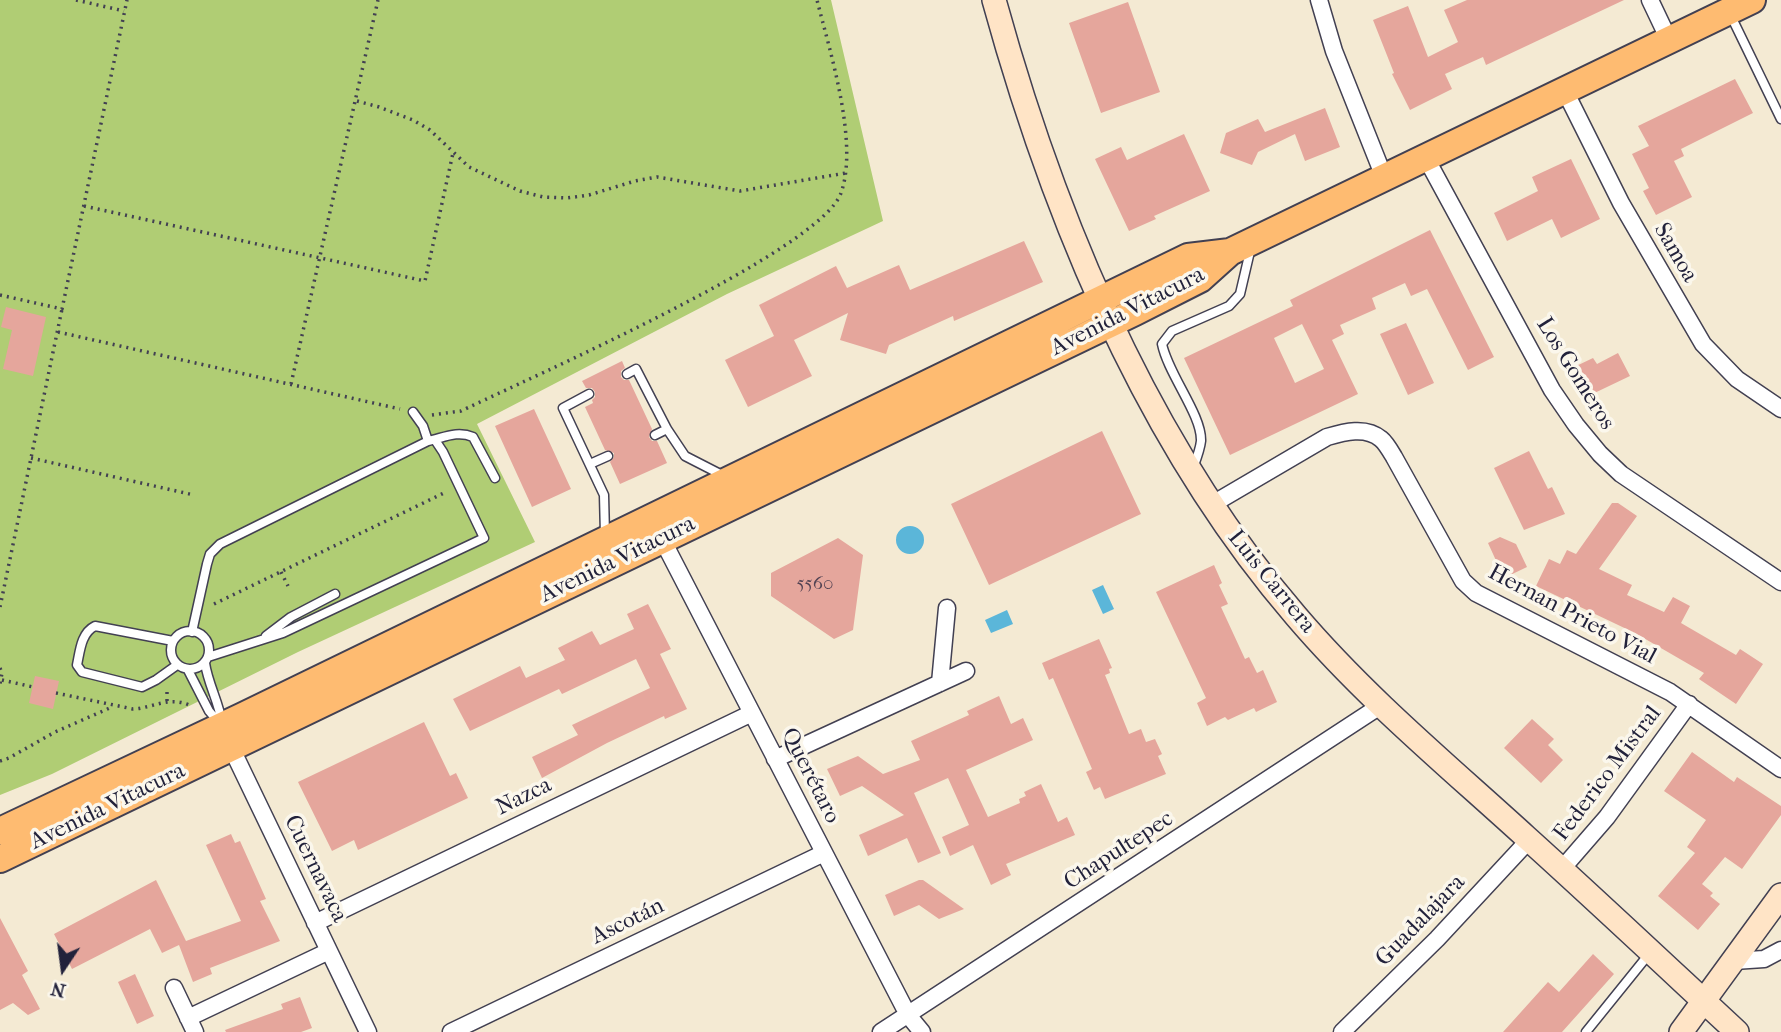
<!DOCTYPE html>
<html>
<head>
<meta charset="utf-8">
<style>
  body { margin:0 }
  #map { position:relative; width:1781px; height:1032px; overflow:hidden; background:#f4ead3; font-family:"IM FELL French Canon",serif }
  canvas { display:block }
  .north { position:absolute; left:28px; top:934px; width:70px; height:70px; -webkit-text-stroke:5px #fbf7ec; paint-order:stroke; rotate:193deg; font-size:19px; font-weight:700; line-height:28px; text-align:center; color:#22223b }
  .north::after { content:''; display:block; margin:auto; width:24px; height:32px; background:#22223b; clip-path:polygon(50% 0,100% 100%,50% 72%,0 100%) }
</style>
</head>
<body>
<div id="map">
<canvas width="1781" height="1032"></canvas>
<div class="north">N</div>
</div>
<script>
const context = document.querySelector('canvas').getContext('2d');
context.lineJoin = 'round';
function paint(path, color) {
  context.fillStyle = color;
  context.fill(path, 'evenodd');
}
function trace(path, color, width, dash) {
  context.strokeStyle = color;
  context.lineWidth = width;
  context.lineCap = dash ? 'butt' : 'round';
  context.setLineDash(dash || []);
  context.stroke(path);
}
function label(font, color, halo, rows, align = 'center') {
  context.font = font + ' "IM FELL French Canon",serif';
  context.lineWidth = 7;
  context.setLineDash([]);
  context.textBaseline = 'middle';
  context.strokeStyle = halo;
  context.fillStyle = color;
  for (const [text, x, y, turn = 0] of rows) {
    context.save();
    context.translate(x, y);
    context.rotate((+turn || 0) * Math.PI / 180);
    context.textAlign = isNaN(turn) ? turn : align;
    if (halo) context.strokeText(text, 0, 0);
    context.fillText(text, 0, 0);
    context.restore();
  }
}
paint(new Path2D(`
  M 0,0 L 831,0 L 883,221 L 727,294 L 477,424 L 535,542 L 298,652 L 52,774 L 0,795 Z`), '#b0cd74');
paint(new Path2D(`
  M896 540a14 14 0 1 1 28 0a14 14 0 1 1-28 0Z
  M 1103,585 L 1114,609 L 1103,614 L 1092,590 Z
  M 1007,610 L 1013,624 L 991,633 L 985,620 Z`), '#5bb6d9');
paint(new Path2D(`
  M 1467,0 L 1624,0 L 1486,65 L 1483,57 L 1445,74 L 1452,89 L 1410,110 L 1392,74 L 1394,73 L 1373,20 L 1408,6 L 1428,57 L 1458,42 L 1444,10 Z
  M 1128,2 L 1160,92 L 1101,113 L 1069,23 Z
  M 1735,79 L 1753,113 L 1681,149 L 1684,156 L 1674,161 L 1692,197 L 1656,215 L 1643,191 L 1649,188 L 1632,154 L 1649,146 L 1638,126 Z
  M 1325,108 L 1340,147 L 1305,161 L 1295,134 L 1258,152 L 1252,165 L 1220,153 L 1226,133 L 1258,119 L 1265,132 Z
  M 1184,134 L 1210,191 L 1154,216 L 1156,219 L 1129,231 L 1095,159 L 1121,147 L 1127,160 Z
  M 1571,159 L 1600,219 L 1561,238 L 1552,219 L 1507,241 L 1494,213 L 1538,191 L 1532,177 Z
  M 1430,230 L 1494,357 L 1468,370 L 1427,289 L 1411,296 L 1405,283 L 1372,298 L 1376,309 L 1340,325 L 1344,334 L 1332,340 L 1358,394 L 1230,455 L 1184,358 L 1293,306 L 1290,300 ZM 1302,324 L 1324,369 L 1295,383 L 1274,338 Z
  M 1024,241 L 1043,282 L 954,321 L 953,316 L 889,345 L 886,354 L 840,340 L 848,313 L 794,340 L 812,376 L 748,407 L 725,360 L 774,336 L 759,305 L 836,266 L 847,288 L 899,265 L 910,290 Z
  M 6,307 L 46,317 L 33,376 L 3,369 L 12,330 L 1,327 Z
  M 1406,323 L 1434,383 L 1408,395 L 1380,334 Z
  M 1618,353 L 1630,376 L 1584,398 L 1570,369 L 1593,358 L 1597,364 Z
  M 622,361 L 625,368 L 621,371 L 621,377 L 624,380 L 629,380 L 652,429 L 649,437 L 652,441 L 657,441 L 667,463 L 620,484 L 610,462 L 614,457 L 614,453 L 605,450 L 585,407 L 593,403 L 592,400 L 595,397 L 595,392 L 592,388 L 586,388 L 582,381 Z
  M 534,409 L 571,489 L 532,507 L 495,426 Z
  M 1102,431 L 1141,514 L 989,585 L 951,504 Z
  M 1529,451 L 1548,489 L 1552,487 L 1565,514 L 1524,530 L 1494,468 Z
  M 1612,503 L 1618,503 L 1637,516 L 1599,569 L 1632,585 L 1627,595 L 1664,612 L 1673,597 L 1690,606 L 1681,623 L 1736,655 L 1740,649 L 1763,664 L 1736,704 L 1699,679 L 1704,673 L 1635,633 L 1536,586 L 1549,559 L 1560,564 L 1567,550 L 1576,554 Z
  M 1500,537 L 1516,544 L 1527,567 L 1504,578 L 1488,543 Z
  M 838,538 L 863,555 L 853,630 L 834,639 L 771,596 L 771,573 Z
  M 1214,565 L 1222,583 L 1219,585 L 1228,604 L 1221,607 L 1245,659 L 1249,657 L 1257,673 L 1263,670 L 1277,702 L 1256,712 L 1254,708 L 1228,720 L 1225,717 L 1207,726 L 1197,703 L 1206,698 L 1156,592 Z
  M 648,604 L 671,649 L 660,654 L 687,709 L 665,719 L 664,716 L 607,743 L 542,778 L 532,757 L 578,735 L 572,725 L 650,688 L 636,659 L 562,694 L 559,689 L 470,731 L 453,699 L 520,666 L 526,678 L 565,660 L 558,648 L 592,631 L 600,645 L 634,629 L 627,614 Z
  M 1099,639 L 1112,668 L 1109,669 L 1110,673 L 1105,675 L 1129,734 L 1141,729 L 1146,742 L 1155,739 L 1162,754 L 1158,756 L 1166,774 L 1105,799 L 1100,787 L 1094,790 L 1086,772 L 1092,769 L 1053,678 L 1049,680 L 1042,663 Z
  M 35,676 L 59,681 L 53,709 L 29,703 Z
  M 999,696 L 1011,724 L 1023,718 L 1033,740 L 966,770 L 988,817 L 1020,803 L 1019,799 L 1026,796 L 1024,792 L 1041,784 L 1058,822 L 1067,817 L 1075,835 L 1006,864 L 1011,875 L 991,885 L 973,845 L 950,856 L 942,837 L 969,825 L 948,778 L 914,793 L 941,853 L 918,863 L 907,838 L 868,856 L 859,835 L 904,815 L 862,786 L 840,796 L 827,769 L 858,756 L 883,774 L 920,760 L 911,741 L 969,715 L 967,711 Z
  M 1532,719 L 1554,739 L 1548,745 L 1563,760 L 1541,783 L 1504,748 Z
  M 424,722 L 450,776 L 456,773 L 468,798 L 358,850 L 354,840 L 332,851 L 298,782 Z
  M 1692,752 L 1734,782 L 1737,777 L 1781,806 L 1781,815 L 1742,869 L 1725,857 L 1702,884 L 1713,893 L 1710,896 L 1720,904 L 1698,930 L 1658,896 L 1695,853 L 1687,847 L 1706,820 L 1664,791 Z
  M 231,834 L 235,843 L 240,841 L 266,899 L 260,901 L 280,941 L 210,968 L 212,974 L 193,982 L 179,945 L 162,953 L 150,929 L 72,969 L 54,934 L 156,880 L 186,941 L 241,921 L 206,845 Z
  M 919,880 L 923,880 L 964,909 L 939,919 L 919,905 L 894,916 L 885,895 Z
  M 0,918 L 28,971 L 22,975 L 40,1009 L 28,1015 L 13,1003 L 0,1010 Z
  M 1593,954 L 1614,974 L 1562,1032 L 1503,1032 L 1548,982 L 1559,992 Z
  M 135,974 L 154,1016 L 137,1024 L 118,982 Z
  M 300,997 L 312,1028 L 301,1032 L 226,1032 L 225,1030 L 283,1009 L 281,1004 Z`), '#e5a69c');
const lane = new Path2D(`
  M 1730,14 L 1781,119
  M 627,374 L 636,369 L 667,429 L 685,456 L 724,476
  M 589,394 L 563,408 L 604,495 L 605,535
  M 413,412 L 423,426 L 428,441
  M 655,435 L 667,429
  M 590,464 L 608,456
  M 1193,468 C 1196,460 1200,450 1201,441 C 1202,415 1168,374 1162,344 L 1172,331 L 1229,306 L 1240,294 L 1251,247
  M171 650a19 19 0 1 1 38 0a19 19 0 1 1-38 0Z
  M 192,632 L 207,564 L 210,554 L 220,544 L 428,441 C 443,438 457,430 473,437 L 495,478
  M 266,636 L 291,617 L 335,594
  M 173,641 L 95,626 C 81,633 80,651 77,665 L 82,672 L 142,687 L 156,680 L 177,665
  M 208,657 L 283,633 L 484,538 L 443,452 L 435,440
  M 205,663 C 208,684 219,702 222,723
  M 188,670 L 209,711 L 220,724
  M 1586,1032 L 1649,954`);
const street = new Path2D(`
  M 1319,0 L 1334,51 L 1384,177
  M 1650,0 L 1669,40
  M 1565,91 L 1621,203 L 1703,344 L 1737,379 L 1781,409
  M 1426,158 L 1552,390 L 1576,425 L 1600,454 L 1621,474 L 1781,582
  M 1211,505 L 1327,437 C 1344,432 1366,426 1381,439 C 1386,443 1391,452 1394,457 L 1463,581 L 1476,593 L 1670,692 L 1781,769
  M 662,539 L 908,1015 L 922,1032
  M 940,683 L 947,608
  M 228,741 L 368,1032
  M 775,759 L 966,671
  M 1561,870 L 1607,817 L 1689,704
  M 315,923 L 752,713
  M 1734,961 L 1764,959 L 1781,950
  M 174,988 L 195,1032
  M 188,1018 L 329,951
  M 451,1032 L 824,853
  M 881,1032 L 1380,706
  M 1342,1032 L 1437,939 L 1529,840`);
const secondary = new Path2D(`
  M 994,0 C 1054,218 1147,443 1296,616 C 1365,697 1447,765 1526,837 C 1597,901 1667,967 1737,1032
  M 1681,1032 L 1781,895`);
const primary = new Path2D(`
  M 0,831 L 243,716 L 1188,257 L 1230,252
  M 0,859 L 1135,312 L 1200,279 L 1230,252 L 1752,0`);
trace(lane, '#424052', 11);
trace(street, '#424052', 19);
trace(secondary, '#424052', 26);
trace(primary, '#424052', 30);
trace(new Path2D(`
  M 76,0 L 124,11
  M 357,101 L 379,107 L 413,120 L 430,130 L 469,167 L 520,191 L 543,197 L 567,198 L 589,195 L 635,181 L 657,177 L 740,191 L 846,173
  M 84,206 L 425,281 L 453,153
  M 0,295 L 62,309 L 127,0
  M 58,332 L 400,409
  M 291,384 L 378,0
  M 432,415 L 461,411 C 527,379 821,251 841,193 C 859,143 830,52 817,0
  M 31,458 L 194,495
  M 281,572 L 288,586
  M 214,604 L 446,492
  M 0,607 L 62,309
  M 0,668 L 2,673 L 0,684
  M 2,680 L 33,687
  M 56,693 L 133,709 C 153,708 168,696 189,705
  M 167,701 L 167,689
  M 0,761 L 9,758 L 55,732 L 112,707`), '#424052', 3.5, [2, 5]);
trace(lane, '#fff', 8);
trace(street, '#fff', 16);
trace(secondary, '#ffe4c6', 23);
trace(primary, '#febb71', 26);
label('19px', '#534353', null, [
  ["5560",815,584]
]);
label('23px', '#22223b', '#fbf7ec', [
  ["Samoa",1675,253,60],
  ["Avenida Vitacura",1128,312,-27],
  ["Los Gomeros",1575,374,58],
  ["Avenida Vitacura",618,560,-26],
  ["Luis Carrera",1271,582,51],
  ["Hernan Prieto Vial",1572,615,28],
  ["Federico Mistral",1608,774,-53],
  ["Querétaro",810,776,63],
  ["Nazca",524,797,-26],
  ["Avenida Vitacura",108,807,-26],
  ["Chapultepec",1119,851,-33],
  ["Cuernavaca",315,869,64],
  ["Guadalajara",1421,921,-46],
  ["Ascotán",628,922,-26]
]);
</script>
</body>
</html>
